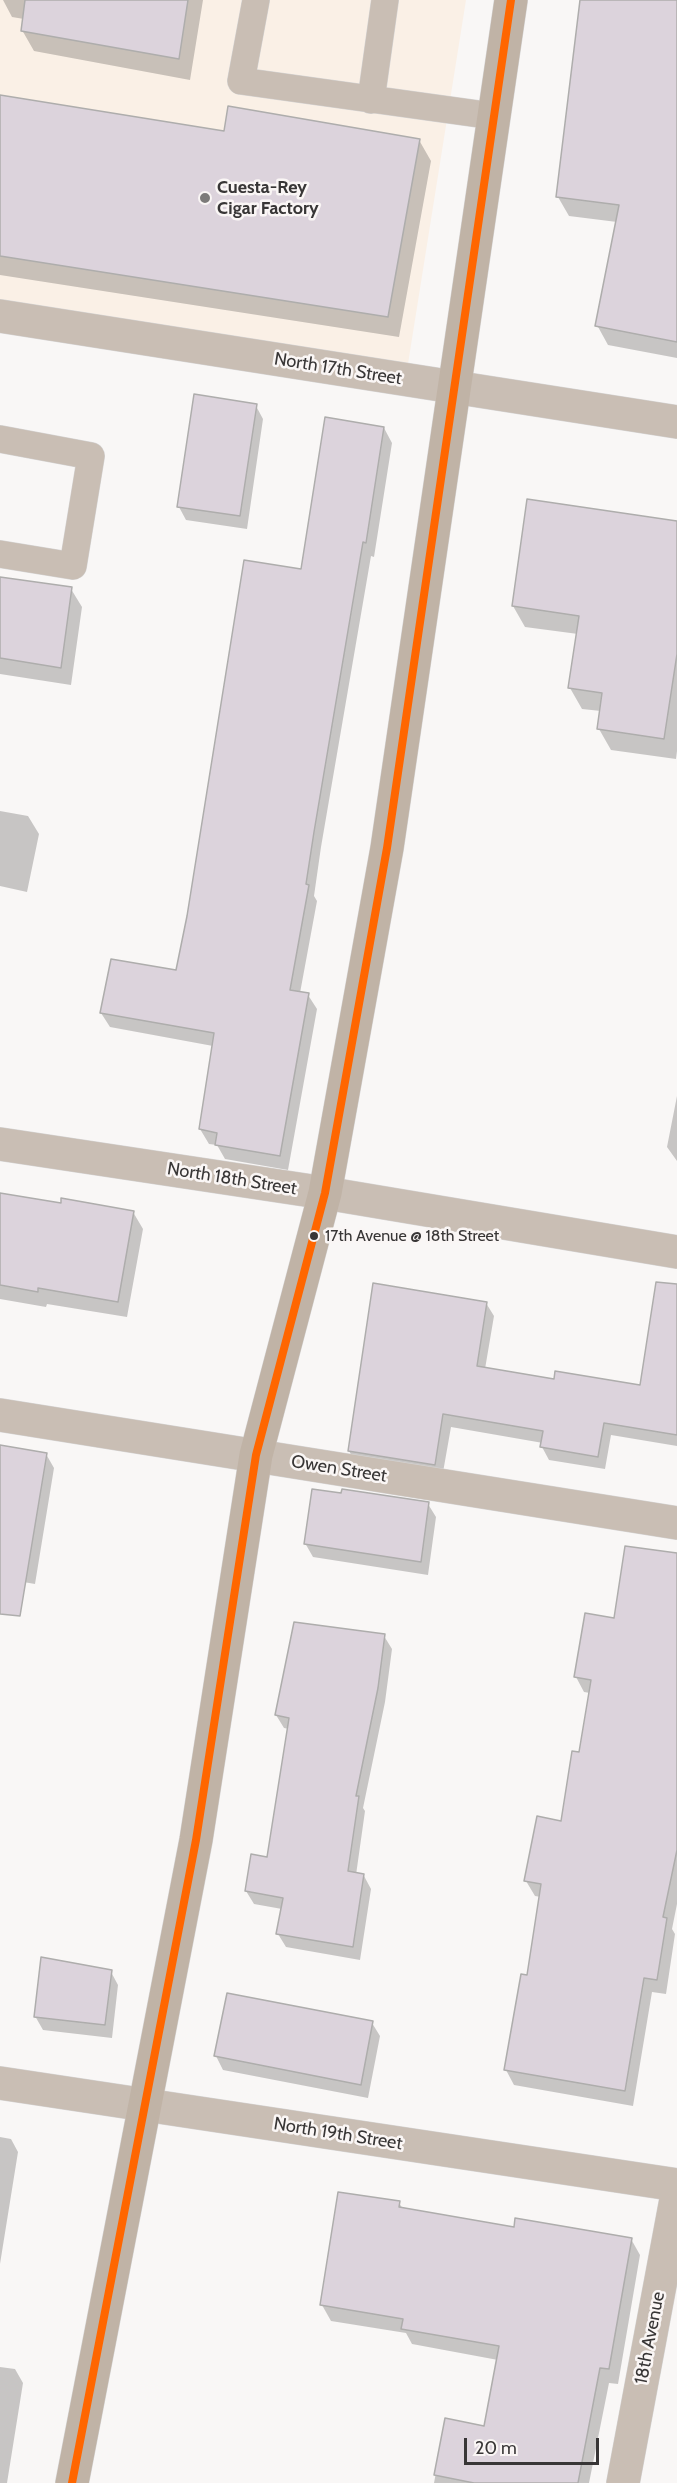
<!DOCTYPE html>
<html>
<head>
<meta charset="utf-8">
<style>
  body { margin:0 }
  #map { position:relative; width:677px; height:2483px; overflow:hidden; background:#f9f7f6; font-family:Cabin,sans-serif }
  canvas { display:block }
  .scale { position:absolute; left:464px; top:2438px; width:135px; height:27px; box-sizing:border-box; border:3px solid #383636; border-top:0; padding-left:8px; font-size:18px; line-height:21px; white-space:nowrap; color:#383636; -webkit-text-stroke:4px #faf6f5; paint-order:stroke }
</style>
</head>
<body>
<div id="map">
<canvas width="677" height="2483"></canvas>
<div class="scale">20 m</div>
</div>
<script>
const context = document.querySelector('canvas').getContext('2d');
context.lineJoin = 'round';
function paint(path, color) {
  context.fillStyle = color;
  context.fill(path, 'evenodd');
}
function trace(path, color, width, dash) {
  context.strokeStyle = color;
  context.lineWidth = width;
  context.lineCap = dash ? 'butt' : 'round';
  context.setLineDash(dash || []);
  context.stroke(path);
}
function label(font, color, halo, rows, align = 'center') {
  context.font = font + ' Cabin,sans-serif';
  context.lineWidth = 5;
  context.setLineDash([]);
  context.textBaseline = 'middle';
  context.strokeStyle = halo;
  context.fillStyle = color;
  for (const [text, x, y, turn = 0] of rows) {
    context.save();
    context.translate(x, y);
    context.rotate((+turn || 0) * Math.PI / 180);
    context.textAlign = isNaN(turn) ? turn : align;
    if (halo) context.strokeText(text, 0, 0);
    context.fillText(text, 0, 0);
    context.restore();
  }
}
paint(new Path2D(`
  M 0,0 L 466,0 L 407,370 L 0,305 Z`), '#faf0e6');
paint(new Path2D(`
  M 3,0 L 203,0 L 190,80 L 34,51 L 22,30 L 24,19 L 12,17 Z
  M 582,0 L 677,0 L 677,358 L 608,345 L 597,325 L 617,222 L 569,216 L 558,197 Z
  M 0,97 L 225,132 L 419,140 L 431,161 L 399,337 L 0,275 Z
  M 256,406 L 263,419 L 247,529 L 186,520 L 179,507 Z
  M 384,428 L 392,443 L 374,557 L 371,556 L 321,847 L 314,896 L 317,901 L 300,993 L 308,995 L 317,1009 L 288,1170 L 225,1159 L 217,1145 L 209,1144 L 200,1129 L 213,1046 L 110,1027 L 101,1013 L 177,972 L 302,571 Z
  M 677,522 L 677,751 L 676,759 L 611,750 L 599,729 L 601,711 L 582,709 L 570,688 L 578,634 L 525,627 L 513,606 Z
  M 0,579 L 71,589 L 82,607 L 71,685 L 0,674 Z
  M 0,811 L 28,816 L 39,834 L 27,892 L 0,886 Z
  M 677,1096 L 677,1161 L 667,1147 Z
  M 0,1194 L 62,1205 L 133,1212 L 143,1229 L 127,1317 L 47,1304 L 46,1307 L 0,1299 Z
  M 677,1300 L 677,1446 L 611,1435 L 605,1469 L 549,1460 L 542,1447 L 543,1443 L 451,1427 L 442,1478 L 357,1465 L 349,1451 L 486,1303 L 494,1316 L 485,1369 L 555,1381 L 642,1387 Z
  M 0,1448 L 46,1454 L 54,1468 L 35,1584 L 0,1578 Z
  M 428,1504 L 436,1517 L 428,1575 L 313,1557 L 305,1543 Z
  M 677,1555 L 677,1904 L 672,1929 L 675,1934 L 666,1994 L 652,1992 L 633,2106 L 514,2085 L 506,2070 L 528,1977 L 541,1897 L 535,1896 L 526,1881 L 562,1822 L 580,1754 L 590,1693 L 584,1692 L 576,1677 L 616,1619 Z
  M 384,1636 L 392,1649 L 385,1702 L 363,1808 L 365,1811 L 356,1875 L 364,1876 L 371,1889 L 360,1960 L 286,1947 L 278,1934 L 282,1909 L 254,1904 L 246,1891 L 268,1859 L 289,1729 L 284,1728 L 276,1715 Z
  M 111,1972 L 118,1985 L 112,2038 L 43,2030 L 35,2016 Z
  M 372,2023 L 380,2036 L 368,2098 L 223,2070 L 216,2056 Z
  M 0,2137 L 11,2139 L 18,2152 L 0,2264 Z
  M 399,2203 L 403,2209 L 515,2229 L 631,2239 L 640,2255 L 618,2384 L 609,2383 L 589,2483 L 434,2483 L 446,2420 L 485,2428 L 498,2360 L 412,2344 L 406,2333 L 331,2321 L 322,2305 Z
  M 0,2367 L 15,2369 L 23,2383 L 7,2483 L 0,2483 Z`), '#0003');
const building = new Path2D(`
  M 25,0 L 188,0 L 179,59 L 21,31 Z
  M 580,0 L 677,0 L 677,342 L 595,326 L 619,205 L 556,197 Z
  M 0,95 L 224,131 L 228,106 L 420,139 L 388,317 L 0,256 Z
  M 194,394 L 257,404 L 240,516 L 177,507 Z
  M 325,417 L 384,427 L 366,543 L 363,542 L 314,832 L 306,884 L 309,885 L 290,990 L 309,993 L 280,1156 L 215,1145 L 217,1133 L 199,1129 L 214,1033 L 100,1013 L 111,959 L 176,970 L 187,916 L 244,560 L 301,569 Z
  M 527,499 L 677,521 L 677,654 L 664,739 L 597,729 L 602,693 L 568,688 L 579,616 L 512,606 Z
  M 0,577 L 72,587 L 61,668 L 0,658 Z
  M 0,1193 L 61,1203 L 61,1198 L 134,1211 L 118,1302 L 38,1288 L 38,1292 L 0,1285 Z
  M 656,1282 L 677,1284 L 677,1435 L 604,1423 L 598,1457 L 540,1447 L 543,1431 L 443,1414 L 435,1465 L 348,1451 L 373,1283 L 487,1302 L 477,1366 L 554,1379 L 555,1371 L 640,1385 Z
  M 0,1445 L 47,1453 L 20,1616 L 0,1614 Z
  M 312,1489 L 341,1493 L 342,1489 L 429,1502 L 421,1562 L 304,1544 Z
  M 625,1546 L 677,1553 L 677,1850 L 663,1917 L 667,1918 L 657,1980 L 644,1978 L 625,2091 L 504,2070 L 521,1974 L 527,1975 L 541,1884 L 524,1881 L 537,1816 L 561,1821 L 572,1751 L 579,1752 L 591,1680 L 574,1677 L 585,1613 L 614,1618 Z
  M 294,1622 L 385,1634 L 378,1688 L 356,1796 L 359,1796 L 348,1871 L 364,1874 L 353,1947 L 276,1934 L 283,1898 L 245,1891 L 251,1854 L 267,1857 L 289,1718 L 275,1715 Z
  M 41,1957 L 112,1970 L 105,2025 L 34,2017 Z
  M 227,1993 L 373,2021 L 361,2085 L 214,2056 Z
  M 338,2192 L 400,2201 L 399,2207 L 514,2227 L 515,2218 L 632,2238 L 609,2369 L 600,2368 L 578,2483 L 474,2483 L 434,2475 L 445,2418 L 484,2426 L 499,2346 L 401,2329 L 403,2319 L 320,2305 Z`);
paint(building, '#dcd3dc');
trace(building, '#aeadac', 1.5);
const service = new Path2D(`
  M 256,0 L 241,81 L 493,116
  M 371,100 L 385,0
  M 0,439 L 91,456 L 73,566 L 0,554`);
const minor = new Path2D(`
  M 0,316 L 677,422
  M 0,1144 L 325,1193 L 677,1252
  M 0,1415 L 677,1523
  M 0,2083 L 677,2185
  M 623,2483 L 677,2194`);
const secondary = new Path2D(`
  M 72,2483 L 196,1840 L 256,1455 L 325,1193 L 387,848 L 511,0`);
trace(service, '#d5d4d4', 28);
trace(minor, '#d5d4d4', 34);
trace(secondary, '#d5d4d4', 34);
trace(service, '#c9beb4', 27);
trace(minor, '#c9beb4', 33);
trace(secondary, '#c0b3a6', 33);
trace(new Path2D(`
  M 72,2483 L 196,1840 L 256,1455 L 325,1193 L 387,848 L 511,0`), '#f60', 8);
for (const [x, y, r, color] of [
  [205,198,6,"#7c7a79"],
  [314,1236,5,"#383636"]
]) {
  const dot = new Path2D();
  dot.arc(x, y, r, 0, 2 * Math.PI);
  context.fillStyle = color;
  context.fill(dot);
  trace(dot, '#faf6f5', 2);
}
label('16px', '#383636', '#faf6f5', [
  ["17th Avenue @ 18th Street",325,1236]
], 'left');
label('bold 18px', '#383636', '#faf6f5', [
  ["Cuesta-Rey",217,188],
  ["Cigar Factory",217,209]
], 'left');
label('18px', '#383636', '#faf6f5', [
  ["North 17th Street",338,369,9],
  ["North 18th Street",232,1179,9],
  ["Owen Street",339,1469,9],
  ["North 19th Street",338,2134,9],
  ["18th Avenue",650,2338,-79]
]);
</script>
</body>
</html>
